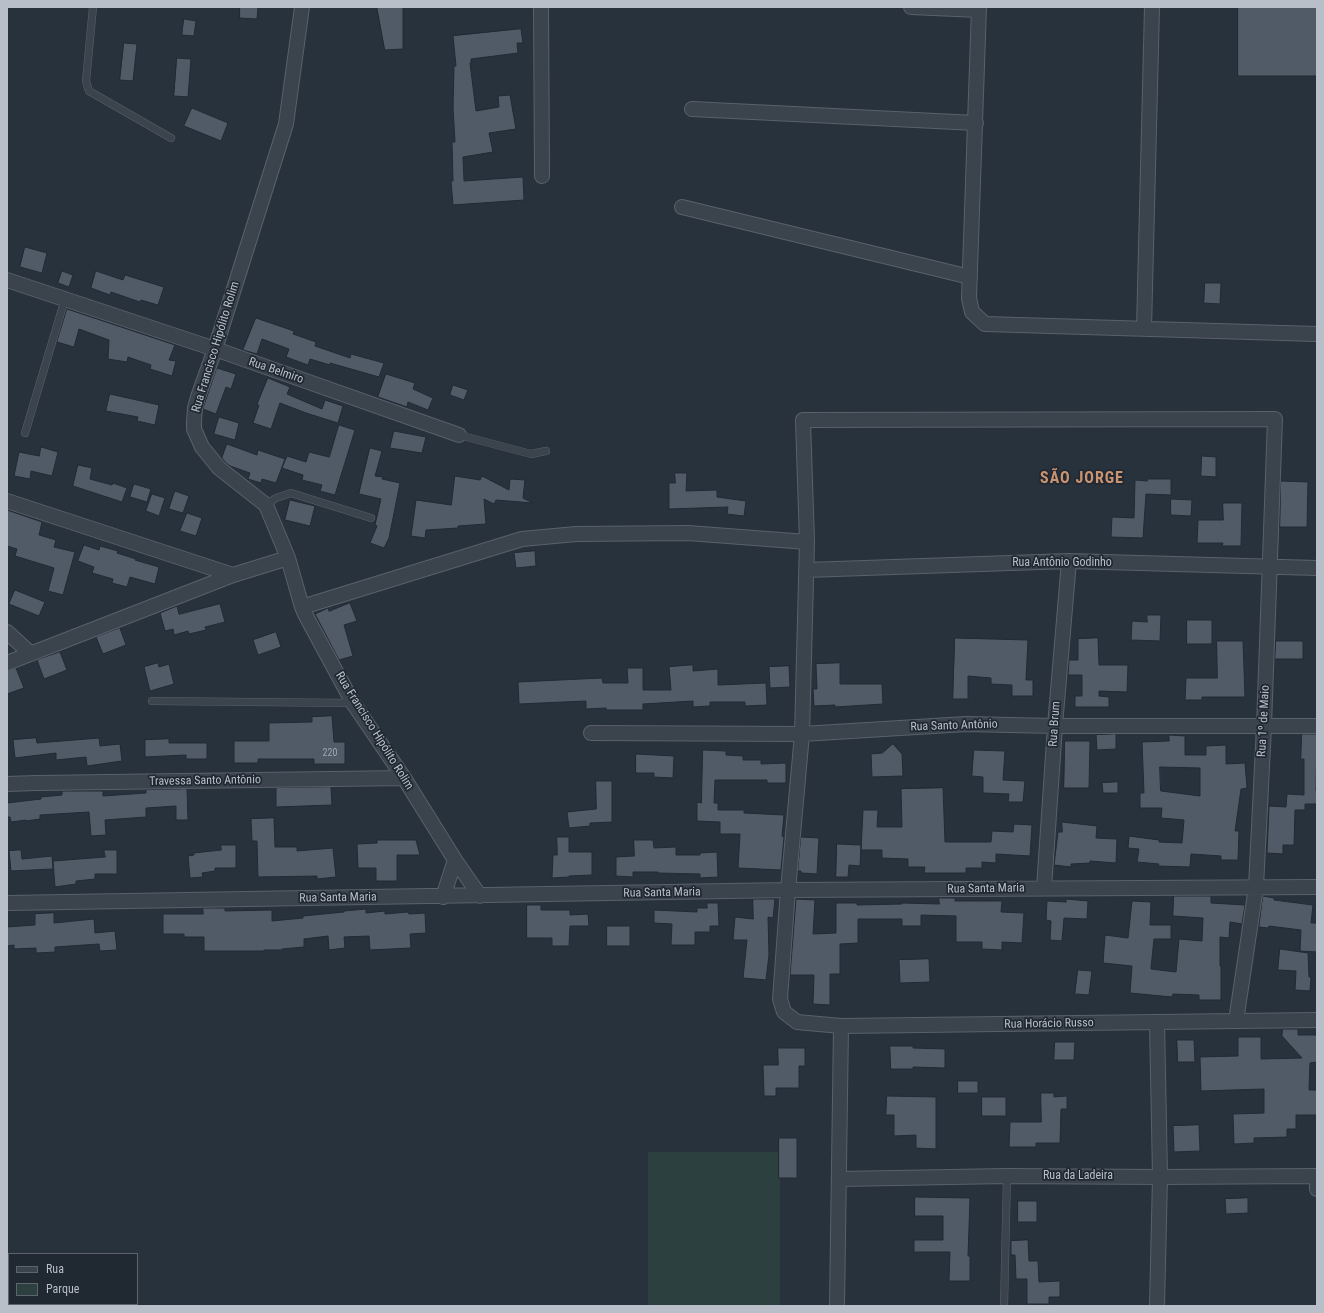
<!DOCTYPE html>
<html>
<head>
<meta charset="utf-8">
<style>
  body { margin:0 }
  #map { position:relative; width:1324px; height:1313px; overflow:hidden; background:#28323d; font-family:"Roboto Condensed",sans-serif }
  canvas { display:block }
  .frame { position:absolute; inset:0; border:8px solid #b8bfc8; pointer-events:none }
  .legend { position:absolute; left:8px; top:1253px; width:130px; height:52px; box-sizing:border-box; background:#202832; border:1px solid #5d646e; margin:0; padding:5px 7px; list-style:none; font-size:12px; color:#b8bfc8 }
  .legend li { display:flex; align-items:center; gap:8px; height:20px }
  .legend b { width:20px; border:1px solid #5d646e }
</style>
</head>
<body>
<div id="map">
<canvas width="1324" height="1313"></canvas>
<div class="frame"></div>
<ul class="legend">
<li><b style="height:5px;background:#3b434d"></b>Rua</li>
<li><b style="height:11px;background:#2d4040"></b>Parque</li>
</ul>
</div>
<script>
const context = document.querySelector('canvas').getContext('2d');
context.lineJoin = 'round';
function paint(path, color) {
  context.fillStyle = color;
  context.fill(path, 'evenodd');
}
function trace(path, color, width, dash) {
  context.strokeStyle = color;
  context.lineWidth = width;
  context.lineCap = dash ? 'butt' : 'round';
  context.setLineDash(dash || []);
  context.stroke(path);
}
function label(font, color, halo, rows, align = 'center') {
  context.font = font + ' "Roboto Condensed",sans-serif';
  context.lineWidth = 3.5;
  context.setLineDash([]);
  context.textBaseline = 'middle';
  context.strokeStyle = halo;
  context.fillStyle = color;
  for (const [text, x, y, turn = 0] of rows) {
    context.save();
    context.translate(x, y);
    context.rotate((+turn || 0) * Math.PI / 180);
    context.textAlign = isNaN(turn) ? turn : align;
    if (halo) context.strokeText(text, 0, 0);
    context.fillText(text, 0, 0);
    context.restore();
  }
}
paint(new Path2D(`
  M 648,1152 L 780,1152 L 780,1306 L 648,1306 Z`), '#2d4040');
const building = new Path2D(`
  M 240,7 L 258,7 L 257,19 L 240,18 Z
  M 377,7 L 403,7 L 403,49 L 385,50 Z
  M 1238,7 L 1317,7 L 1317,76 L 1238,76 Z
  M 184,19 L 196,21 L 194,36 L 182,35 Z
  M 521,29 L 523,43 L 517,43 L 518,53 L 471,59 L 471,63 L 470,63 L 476,111 L 499,107 L 498,96 L 510,95 L 516,129 L 489,133 L 493,152 L 463,157 L 464,181 L 523,177 L 524,200 L 453,205 L 451,181 L 453,181 L 452,142 L 455,142 L 453,108 L 454,66 L 456,66 L 453,36 Z
  M 124,43 L 137,44 L 133,81 L 120,80 Z
  M 177,58 L 191,59 L 188,97 L 174,96 Z
  M 192,108 L 228,123 L 221,141 L 184,126 Z
  M 25,247 L 47,253 L 42,273 L 20,267 Z
  M 62,271 L 73,275 L 69,287 L 58,283 Z
  M 96,271 L 123,280 L 125,275 L 164,287 L 158,305 L 141,300 L 140,302 L 111,292 L 110,295 L 91,288 Z
  M 1205,283 L 1221,283 L 1220,304 L 1204,303 Z
  M 67,309 L 175,345 L 169,360 L 176,361 L 172,376 L 150,369 L 151,365 L 128,357 L 127,362 L 108,359 L 109,340 L 79,329 L 74,347 L 57,342 Z
  M 256,318 L 294,331 L 293,334 L 316,342 L 315,346 L 350,358 L 351,354 L 384,363 L 379,377 L 330,363 L 330,365 L 310,359 L 308,365 L 286,357 L 289,349 L 262,339 L 257,354 L 243,350 Z
  M 217,368 L 236,374 L 231,389 L 226,387 L 216,414 L 203,409 Z
  M 386,374 L 415,383 L 413,389 L 433,398 L 428,410 L 408,402 L 407,407 L 378,397 Z
  M 268,378 L 290,387 L 287,394 L 322,409 L 325,400 L 343,406 L 338,423 L 306,413 L 280,403 L 271,429 L 253,423 L 259,405 L 257,405 Z
  M 453,385 L 468,390 L 464,400 L 450,395 Z
  M 110,394 L 159,405 L 155,425 L 137,421 L 138,417 L 106,411 Z
  M 219,417 L 239,423 L 235,440 L 214,434 Z
  M 339,425 L 355,430 L 335,495 L 320,491 L 322,485 L 302,480 L 303,475 L 282,468 L 287,456 L 306,462 L 309,452 L 329,457 Z
  M 394,431 L 426,437 L 422,453 L 390,448 Z
  M 227,444 L 257,455 L 258,450 L 285,459 L 276,483 L 262,479 L 261,483 L 248,479 L 250,473 L 230,466 L 225,462 L 222,458 Z
  M 41,447 L 58,452 L 52,476 L 31,471 L 30,479 L 14,476 L 19,452 L 39,456 Z
  M 370,448 L 382,451 L 375,476 L 383,477 L 382,479 L 400,483 L 389,538 L 384,548 L 370,543 L 377,526 L 375,525 L 381,499 L 359,494 Z
  M 1202,456 L 1216,457 L 1216,477 L 1201,476 Z
  M 78,465 L 92,468 L 90,479 L 112,485 L 113,483 L 127,488 L 122,502 L 73,486 Z
  M 675,473 L 687,473 L 686,491 L 717,490 L 717,497 L 746,501 L 744,516 L 727,514 L 728,507 L 669,509 L 669,483 L 675,483 Z
  M 455,476 L 480,480 L 482,476 L 509,490 L 510,479 L 525,480 L 523,498 L 533,503 L 496,500 L 494,504 L 484,499 L 486,524 L 458,526 L 458,528 L 426,530 L 425,538 L 411,536 L 416,500 L 451,505 Z
  M 1147,479 L 1171,479 L 1171,495 L 1146,494 L 1143,538 L 1111,537 L 1112,517 L 1134,518 L 1135,480 L 1147,481 Z
  M 1281,481 L 1308,482 L 1307,527 L 1280,527 Z
  M 134,484 L 151,489 L 147,502 L 130,497 Z
  M 175,491 L 189,496 L 183,513 L 169,509 Z
  M 152,494 L 165,498 L 159,516 L 146,511 Z
  M 1171,499 L 1192,500 L 1191,516 L 1171,515 Z
  M 290,500 L 315,506 L 310,526 L 285,520 Z
  M 1223,503 L 1242,503 L 1241,546 L 1222,546 L 1223,543 L 1197,543 L 1198,520 L 1223,520 Z
  M 7,510 L 42,522 L 39,535 L 56,540 L 54,547 L 75,552 L 63,595 L 48,591 L 54,568 L 15,556 L 17,549 L 7,546 Z
  M 187,513 L 202,518 L 196,536 L 180,531 Z
  M 84,545 L 99,550 L 100,546 L 118,551 L 117,553 L 136,559 L 135,560 L 159,567 L 155,584 L 130,577 L 127,587 L 112,583 L 113,579 L 92,573 L 94,567 L 78,561 Z
  M 535,551 L 536,566 L 516,568 L 514,553 Z
  M 15,590 L 45,602 L 39,616 L 9,604 Z
  M 350,603 L 357,621 L 344,625 L 353,656 L 339,660 L 315,614 L 328,608 L 329,611 Z
  M 220,604 L 225,622 L 205,627 L 206,630 L 189,634 L 188,631 L 174,635 L 173,629 L 165,631 L 160,613 L 177,606 L 179,614 Z
  M 1147,615 L 1161,615 L 1160,641 L 1131,640 L 1132,621 L 1147,622 Z
  M 1187,620 L 1212,620 L 1212,644 L 1187,644 Z
  M 120,628 L 126,645 L 103,654 L 96,637 Z
  M 276,632 L 281,647 L 258,655 L 253,640 Z
  M 955,638 L 1028,640 L 1026,680 L 1033,680 L 1033,696 L 1012,696 L 1012,685 L 991,684 L 991,678 L 968,676 L 968,699 L 953,699 Z
  M 1098,638 L 1099,665 L 1128,665 L 1127,692 L 1099,691 L 1099,696 L 1109,697 L 1109,707 L 1075,707 L 1075,696 L 1082,696 L 1082,675 L 1068,675 L 1069,660 L 1078,660 L 1078,639 Z
  M 1217,641 L 1243,641 L 1245,697 L 1202,697 L 1202,700 L 1185,700 L 1186,678 L 1217,678 Z
  M 1276,641 L 1303,641 L 1303,659 L 1275,659 Z
  M 60,652 L 67,670 L 44,679 L 37,660 Z
  M 158,663 L 159,667 L 169,664 L 174,684 L 150,691 L 144,667 Z
  M 840,663 L 840,684 L 882,684 L 883,704 L 835,707 L 835,705 L 814,706 L 813,689 L 817,689 L 816,664 Z
  M 693,665 L 693,671 L 718,669 L 718,685 L 766,683 L 767,705 L 745,706 L 745,702 L 710,702 L 710,706 L 693,707 L 693,701 L 643,704 L 643,710 L 606,710 L 606,708 L 586,709 L 586,701 L 519,704 L 518,682 L 602,678 L 603,683 L 628,683 L 627,668 L 643,668 L 643,690 L 671,690 L 669,667 Z
  M 789,666 L 790,687 L 770,688 L 769,667 Z
  M 16,668 L 24,688 L 7,694 L 7,671 Z
  M 332,716 L 334,742 L 345,742 L 345,764 L 314,764 L 314,759 L 258,759 L 258,763 L 234,763 L 234,741 L 269,741 L 269,723 L 312,722 L 312,717 Z
  M 1116,734 L 1116,749 L 1097,750 L 1096,735 Z
  M 1302,734 L 1317,734 L 1316,791 L 1317,791 L 1317,804 L 1305,804 L 1305,810 L 1295,810 L 1294,845 L 1283,845 L 1283,854 L 1267,853 L 1269,806 L 1286,807 L 1287,794 L 1304,795 L 1304,759 L 1301,759 Z
  M 1169,735 L 1185,736 L 1185,755 L 1206,755 L 1206,746 L 1226,745 L 1226,764 L 1245,763 L 1247,788 L 1241,789 L 1235,831 L 1239,831 L 1238,860 L 1221,860 L 1221,856 L 1191,854 L 1190,867 L 1158,866 L 1159,864 L 1137,862 L 1139,849 L 1128,848 L 1129,836 L 1159,840 L 1159,842 L 1182,843 L 1184,820 L 1161,818 L 1162,808 L 1140,808 L 1140,793 L 1144,793 L 1142,742 L 1169,741 ZM 1160,767 L 1200,768 L 1200,796 L 1161,791 Z
  M 36,738 L 37,743 L 99,738 L 100,746 L 120,744 L 122,761 L 87,766 L 86,757 L 56,760 L 56,753 L 15,758 L 13,740 Z
  M 169,739 L 169,743 L 207,743 L 207,759 L 186,759 L 186,755 L 145,757 L 145,740 Z
  M 1065,741 L 1090,741 L 1089,788 L 1064,788 Z
  M 893,744 L 902,754 L 903,776 L 872,777 L 871,754 L 882,753 Z
  M 703,750 L 726,751 L 726,755 L 743,756 L 743,760 L 761,760 L 761,764 L 786,763 L 786,783 L 767,783 L 767,780 L 715,780 L 714,803 L 718,803 L 718,810 L 744,810 L 744,813 L 784,815 L 782,836 L 784,837 L 781,870 L 738,868 L 740,834 L 720,834 L 720,822 L 697,821 L 697,802 L 701,803 Z
  M 974,750 L 1005,751 L 1003,780 L 1025,781 L 1023,802 L 1008,802 L 1009,794 L 983,793 L 983,777 L 972,776 Z
  M 636,754 L 674,756 L 673,778 L 654,777 L 654,773 L 636,773 Z
  M 596,781 L 612,781 L 612,822 L 590,823 L 590,826 L 569,828 L 567,812 L 596,809 Z
  M 1118,782 L 1118,793 L 1103,793 L 1102,783 Z
  M 331,787 L 332,805 L 276,807 L 276,788 Z
  M 943,788 L 945,842 L 991,842 L 992,831 L 1013,832 L 1014,824 L 1032,825 L 1030,856 L 996,854 L 996,863 L 982,862 L 982,868 L 966,868 L 966,873 L 924,873 L 925,867 L 908,867 L 908,859 L 882,858 L 882,850 L 861,850 L 863,810 L 878,810 L 877,827 L 902,827 L 901,789 Z
  M 187,789 L 188,820 L 176,820 L 176,806 L 146,808 L 146,817 L 105,820 L 106,835 L 91,836 L 89,812 L 40,815 L 40,819 L 26,821 L 26,820 L 11,822 L 10,817 L 7,817 L 7,803 L 41,799 L 41,797 L 62,795 L 62,791 L 103,791 L 103,796 L 146,793 L 146,790 Z
  M 274,818 L 275,847 L 297,847 L 297,851 L 333,848 L 336,877 L 317,879 L 317,876 L 258,877 L 257,841 L 252,841 L 251,819 Z
  M 1062,822 L 1097,826 L 1096,838 L 1117,839 L 1116,863 L 1090,861 L 1090,863 L 1071,864 L 1071,867 L 1054,865 L 1058,832 L 1062,832 Z
  M 557,837 L 569,837 L 569,852 L 592,852 L 592,875 L 569,876 L 569,877 L 552,878 L 553,855 L 557,855 Z
  M 801,837 L 819,838 L 817,874 L 801,873 L 801,871 L 798,871 Z
  M 377,840 L 416,840 L 420,855 L 397,855 L 397,881 L 376,881 L 376,868 L 358,868 L 357,844 L 377,843 Z
  M 634,840 L 653,840 L 654,848 L 676,847 L 676,855 L 700,855 L 700,853 L 717,852 L 718,877 L 700,878 L 700,874 L 658,873 L 658,872 L 633,872 L 633,877 L 616,876 L 616,857 L 634,856 Z
  M 837,844 L 861,845 L 860,866 L 849,865 L 848,877 L 836,877 Z
  M 221,845 L 236,845 L 236,868 L 215,868 L 215,871 L 202,873 L 203,877 L 190,878 L 188,856 L 194,855 L 194,853 L 221,850 Z
  M 21,850 L 22,859 L 52,856 L 53,869 L 11,871 L 9,851 Z
  M 104,850 L 117,850 L 117,874 L 95,874 L 95,879 L 76,881 L 76,884 L 55,887 L 53,861 L 105,857 Z
  M 1174,896 L 1211,896 L 1211,903 L 1245,905 L 1242,924 L 1230,922 L 1229,938 L 1220,937 L 1220,966 L 1221,966 L 1221,1000 L 1199,1000 L 1199,995 L 1173,994 L 1172,997 L 1130,993 L 1132,966 L 1103,963 L 1105,935 L 1128,938 L 1132,901 L 1151,902 L 1150,925 L 1171,925 L 1171,939 L 1154,939 L 1151,968 L 1151,969 L 1176,972 L 1179,939 L 1202,941 L 1203,918 L 1173,916 Z
  M 1263,896 L 1274,898 L 1274,900 L 1313,905 L 1311,923 L 1317,923 L 1317,952 L 1300,951 L 1301,930 L 1269,926 L 1268,928 L 1259,927 Z
  M 939,898 L 955,898 L 955,901 L 1002,901 L 1001,912 L 1024,913 L 1022,943 L 1002,942 L 1002,950 L 982,949 L 982,942 L 956,942 L 956,916 L 921,915 L 921,926 L 902,926 L 902,919 L 858,919 L 858,943 L 840,944 L 840,974 L 830,974 L 830,1005 L 813,1004 L 814,975 L 790,975 L 796,899 L 815,900 L 813,934 L 836,933 L 836,903 L 857,903 L 857,905 L 902,904 L 902,903 L 939,904 Z
  M 753,899 L 775,899 L 773,918 L 768,917 L 769,955 L 766,980 L 743,978 L 747,940 L 733,940 L 735,917 L 753,919 Z
  M 1066,899 L 1088,901 L 1087,919 L 1064,918 L 1062,941 L 1050,940 L 1051,921 L 1046,920 L 1047,901 L 1066,902 Z
  M 707,903 L 718,903 L 719,926 L 710,926 L 710,932 L 695,932 L 695,945 L 671,945 L 672,924 L 654,923 L 654,910 L 697,912 L 697,908 L 707,908 Z
  M 527,905 L 541,905 L 541,910 L 570,910 L 570,915 L 588,914 L 589,926 L 570,926 L 569,946 L 552,946 L 552,938 L 527,938 Z
  M 203,908 L 225,908 L 225,911 L 272,910 L 272,921 L 303,918 L 303,916 L 344,912 L 344,911 L 366,909 L 366,913 L 385,911 L 385,914 L 408,912 L 409,914 L 425,913 L 426,933 L 410,934 L 411,948 L 370,950 L 369,936 L 344,937 L 345,948 L 329,950 L 328,936 L 304,939 L 304,947 L 282,949 L 282,950 L 264,950 L 264,951 L 204,951 L 204,937 L 184,937 L 184,934 L 163,934 L 163,914 L 203,914 Z
  M 54,913 L 54,923 L 94,919 L 95,933 L 115,931 L 117,950 L 100,951 L 99,944 L 55,947 L 55,952 L 36,953 L 36,948 L 14,949 L 14,945 L 7,946 L 7,927 L 35,925 L 35,914 Z
  M 607,926 L 630,926 L 630,946 L 607,946 Z
  M 1280,949 L 1308,953 L 1309,977 L 1311,977 L 1310,991 L 1295,990 L 1296,971 L 1278,970 Z
  M 929,959 L 930,982 L 900,983 L 899,960 Z
  M 1078,970 L 1092,971 L 1089,995 L 1075,994 Z
  M 1283,1029 L 1298,1029 L 1298,1035 L 1317,1035 L 1317,1062 L 1310,1063 L 1309,1090 L 1317,1090 L 1317,1115 L 1296,1115 L 1296,1129 L 1287,1129 L 1287,1137 L 1254,1138 L 1254,1143 L 1234,1144 L 1233,1114 L 1264,1113 L 1264,1089 L 1201,1091 L 1200,1057 L 1238,1056 L 1238,1037 L 1261,1037 L 1261,1059 L 1302,1058 L 1282,1036 Z
  M 1177,1040 L 1194,1040 L 1195,1062 L 1178,1062 Z
  M 1055,1042 L 1075,1042 L 1074,1060 L 1054,1060 Z
  M 890,1046 L 913,1046 L 913,1048 L 945,1049 L 945,1068 L 913,1067 L 913,1069 L 891,1069 Z
  M 778,1048 L 805,1048 L 805,1066 L 799,1066 L 799,1088 L 776,1088 L 776,1096 L 764,1096 L 763,1065 L 778,1065 Z
  M 958,1081 L 978,1081 L 978,1093 L 958,1093 Z
  M 1041,1093 L 1054,1093 L 1054,1097 L 1067,1096 L 1067,1109 L 1061,1109 L 1060,1143 L 1036,1143 L 1036,1147 L 1009,1147 L 1010,1122 L 1041,1122 Z
  M 887,1096 L 936,1097 L 936,1149 L 916,1148 L 916,1135 L 894,1136 L 894,1115 L 886,1115 Z
  M 982,1097 L 1006,1097 L 1006,1116 L 982,1116 Z
  M 1199,1125 L 1200,1151 L 1174,1152 L 1173,1126 Z
  M 779,1138 L 797,1138 L 797,1178 L 779,1178 Z
  M 915,1197 L 970,1198 L 968,1256 L 970,1256 L 970,1281 L 949,1281 L 950,1252 L 914,1252 L 914,1240 L 943,1240 L 943,1216 L 915,1216 Z
  M 1248,1198 L 1248,1213 L 1226,1214 L 1225,1199 Z
  M 1018,1201 L 1037,1201 L 1037,1222 L 1018,1222 Z
  M 1028,1240 L 1029,1261 L 1038,1261 L 1039,1282 L 1060,1281 L 1060,1297 L 1049,1297 L 1049,1304 L 1027,1304 L 1027,1279 L 1016,1279 L 1015,1255 L 1011,1255 L 1011,1241 Z`);
paint(building, '#515b67');
trace(building, '#222a34', 1);
const lane = new Path2D(`
  M 93,7 L 86,81 L 89,91 L 171,138
  M 25,433 L 65,299
  M 459,435 L 531,454 L 546,451
  M 266,505 L 276,498 L 291,493 L 371,518
  M 152,701 L 353,703
  M 1004,1306 L 1007,1176`);
const street = new Path2D(`
  M 302,7 L 286,124 L 215,349 L 198,397 L 195,408 L 194,421 L 194,429 L 202,447 L 219,468 L 266,505 L 288,558 L 302,607 L 306,616 L 353,703 L 404,778 L 455,860 L 480,896
  M 541,7 L 542,176
  M 911,7 L 979,10
  M 979,7 L 969,298 L 972,312 L 985,324 L 1316,334
  M 692,109 L 976,123
  M 682,207 L 970,277
  M 7,280 L 215,349 L 459,435
  M 1144,329 L 1152,7
  M 7,501 L 233,575
  M 806,570 L 1069,561 L 1317,568
  M 302,607 L 522,539 L 576,534 L 688,533 L 807,542
  M 7,632 L 31,654
  M 7,663 L 233,575 L 288,558
  M 591,733 L 802,734 L 966,724 L 1055,726 L 1317,726
  M 7,784 L 36,783 L 404,778
  M 1044,888 L 1055,726 L 1069,561
  M 443,897 L 455,860
  M 7,903 L 788,890 L 1317,887
  M 1236,1021 L 1256,887 L 1264,726 L 1275,419 L 803,420 L 807,542 L 802,734 L 788,890 L 780,999 L 784,1012 L 797,1022 L 841,1026 L 1317,1020
  M 1317,1176 L 1317,1189
  M 839,1179 L 1007,1176 L 1160,1177 L 1317,1176
  M 837,1306 L 841,1026
  M 1157,1306 L 1160,1177 L 1157,1022`);
trace(lane, '#59616b', 8);
trace(street, '#59616b', 16);
trace(lane, '#3b434d', 7);
trace(street, '#3b434d', 14);
label('10px', '#9ea6b0', null, [
  ["220",330,753]
]);
label('12px', '#b8bfc8', '#202832', [
  ["Rua Francisco Hipólito Rolim",216,347,-73],
  ["Rua Belmiro",276,371,19],
  ["Rua Antônio Godinho",1062,563],
  ["Rua 1º de Maio",1264,721,-87],
  ["Rua Brum",1055,724,-86],
  ["Rua Santo Antônio",954,726,-2],
  ["Rua Francisco Hipólito Rolim",374,731,58],
  ["Travessa Santo Antônio",205,781,-1],
  ["Rua Santa Maria",986,889,-1],
  ["Rua Santa Maria",662,893,-1],
  ["Rua Santa Maria",338,898,-1],
  ["Rua Horácio Russo",1049,1024,-1],
  ["Rua da Ladeira",1078,1176]
]);
context.letterSpacing = '1px';
label('bold 16px', '#c99371', '#202832', [
  ["SÃO JORGE",1082,479]
]);
context.letterSpacing = '0px';
</script>
</body>
</html>
